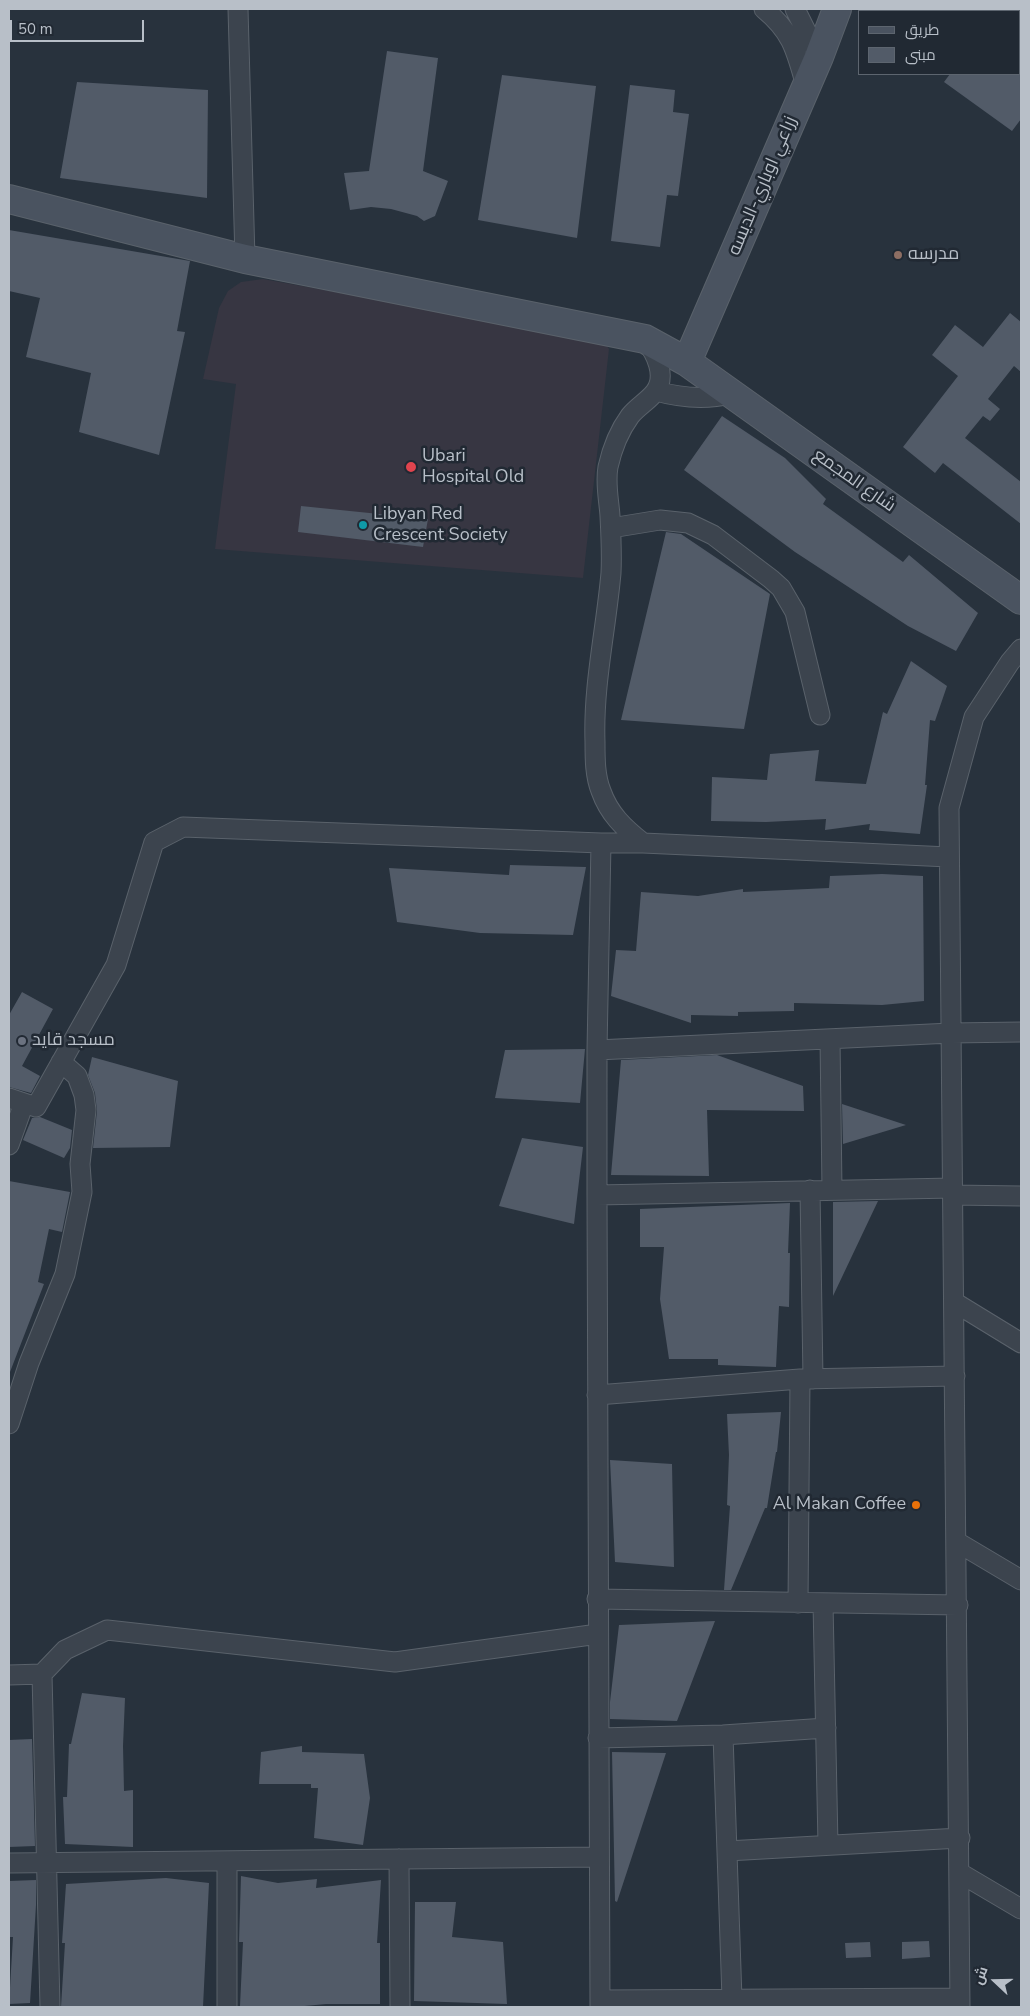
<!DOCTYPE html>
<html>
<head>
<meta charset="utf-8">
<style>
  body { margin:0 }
  #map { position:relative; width:1030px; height:2016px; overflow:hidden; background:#28323d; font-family:"Nunito Sans",Cairo,sans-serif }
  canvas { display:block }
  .frame { position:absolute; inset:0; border:10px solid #b8bfc8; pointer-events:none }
  .legend { position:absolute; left:858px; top:10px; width:162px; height:65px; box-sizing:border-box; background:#212933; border:1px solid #5d656f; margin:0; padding:6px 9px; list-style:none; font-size:15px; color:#b8bfc8 }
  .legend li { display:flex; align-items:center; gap:10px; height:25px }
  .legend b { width:25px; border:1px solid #5d656f }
  .north { position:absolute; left:970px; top:1956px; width:50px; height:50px; -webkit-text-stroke:4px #212933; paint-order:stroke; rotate:291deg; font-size:14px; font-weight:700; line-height:20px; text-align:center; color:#b8bfc8 }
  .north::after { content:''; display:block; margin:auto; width:18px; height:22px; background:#b8bfc8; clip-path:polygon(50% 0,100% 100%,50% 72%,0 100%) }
  .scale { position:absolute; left:10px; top:20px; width:134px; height:22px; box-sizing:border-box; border:2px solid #b8bfc8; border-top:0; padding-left:6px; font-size:15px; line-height:18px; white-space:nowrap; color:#b8bfc8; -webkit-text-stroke:4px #212933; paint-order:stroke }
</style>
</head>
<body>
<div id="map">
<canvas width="1030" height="2016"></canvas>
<div class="frame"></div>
<ul class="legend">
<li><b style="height:6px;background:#4a5360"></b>طريق</li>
<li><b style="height:14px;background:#525b68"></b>مبنى</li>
</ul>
<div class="north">ش</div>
<div class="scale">50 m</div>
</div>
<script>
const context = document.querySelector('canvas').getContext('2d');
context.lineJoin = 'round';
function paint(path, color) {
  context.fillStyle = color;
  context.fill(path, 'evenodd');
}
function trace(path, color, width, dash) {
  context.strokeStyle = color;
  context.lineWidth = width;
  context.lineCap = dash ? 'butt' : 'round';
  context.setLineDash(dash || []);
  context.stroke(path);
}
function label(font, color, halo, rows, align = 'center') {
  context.font = font + ' "Nunito Sans",Cairo,sans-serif';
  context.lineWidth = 5;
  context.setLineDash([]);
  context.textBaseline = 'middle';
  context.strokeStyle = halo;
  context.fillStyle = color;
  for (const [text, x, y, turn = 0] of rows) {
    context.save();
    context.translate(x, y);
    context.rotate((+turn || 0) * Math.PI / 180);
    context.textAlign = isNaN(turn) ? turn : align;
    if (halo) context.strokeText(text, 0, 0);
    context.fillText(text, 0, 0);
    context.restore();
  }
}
paint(new Path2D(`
  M 263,279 L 603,340 L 609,349 L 583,578 L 215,549 L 236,384 L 203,379 L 219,308 L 228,291 L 241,282 Z`), '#373642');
paint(new Path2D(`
  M 387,51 L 438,58 L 423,171 L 448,181 L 435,216 L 424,221 L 417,216 L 391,209 L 371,207 L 350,210 L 344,173 L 369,171 Z
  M 950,74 L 1021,74 L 1021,119 L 1012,131 L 944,82 Z
  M 502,75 L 596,86 L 577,238 L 478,220 Z
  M 77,82 L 208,90 L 207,198 L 60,178 Z
  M 630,85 L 675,90 L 673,112 L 689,114 L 678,196 L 667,195 L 660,247 L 611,241 Z
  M 9,230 L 190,261 L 177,331 L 185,332 L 159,455 L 79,432 L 91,373 L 26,357 L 40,298 L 9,291 Z
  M 1010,313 L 1021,322 L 1021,372 L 1014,366 L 988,399 L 1000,409 L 990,421 L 983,416 L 965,438 L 1021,482 L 1021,524 L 943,463 L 935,473 L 903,447 L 958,376 L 932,355 L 955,325 L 983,347 Z
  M 722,416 L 785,458 L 826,499 L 823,504 L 903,562 L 909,555 L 978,613 L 956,651 L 908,626 L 795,552 L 684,470 Z
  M 301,506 L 428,519 L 423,547 L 298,532 Z
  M 666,532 L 681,534 L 770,594 L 744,729 L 621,720 Z
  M 911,661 L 947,686 L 935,721 L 930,720 L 925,785 L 927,785 L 920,834 L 869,830 L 870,824 L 825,830 L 826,819 L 766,822 L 711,821 L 712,777 L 767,780 L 770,754 L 819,750 L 815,781 L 866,784 L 883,712 L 887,714 Z
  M 510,865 L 586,867 L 573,935 L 480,933 L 397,922 L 389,868 L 509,875 Z
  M 882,874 L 923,876 L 924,1001 L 882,1005 L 794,1003 L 794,1011 L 738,1012 L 738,1016 L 691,1015 L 691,1023 L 611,996 L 616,950 L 636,951 L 641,892 L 698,896 L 743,889 L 743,892 L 829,888 L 830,876 Z
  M 22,992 L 53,1009 L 22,1066 L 40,1076 L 31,1093 L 9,1087 L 9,1015 Z
  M 585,1049 L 580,1103 L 495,1098 L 505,1050 Z
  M 717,1055 L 803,1086 L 804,1111 L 707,1110 L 709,1176 L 611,1175 L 621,1060 Z
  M 92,1057 L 178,1081 L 170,1147 L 93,1148 L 97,1111 L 95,1093 L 88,1075 Z
  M 842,1104 L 906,1125 L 843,1144 Z
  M 40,1117 L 72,1130 L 70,1148 L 64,1158 L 23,1140 L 32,1118 Z
  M 522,1138 L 583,1147 L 574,1224 L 499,1206 Z
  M 9,1181 L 70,1192 L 62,1232 L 49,1229 L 38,1282 L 44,1284 L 10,1372 Z
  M 878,1201 L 833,1296 L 833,1202 Z
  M 790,1203 L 788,1253 L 790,1253 L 789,1307 L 779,1306 L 776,1367 L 718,1365 L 718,1359 L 669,1359 L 660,1299 L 664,1247 L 640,1247 L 640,1209 Z
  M 781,1412 L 777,1452 L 776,1452 L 767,1508 L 765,1508 L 731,1590 L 724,1590 L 730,1506 L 727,1505 L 729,1455 L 727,1414 Z
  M 610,1460 L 672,1464 L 674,1567 L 615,1562 Z
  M 715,1621 L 677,1721 L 610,1719 L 610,1702 L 619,1625 Z
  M 82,1693 L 125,1698 L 123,1746 L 124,1791 L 133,1790 L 133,1847 L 65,1844 L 63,1797 L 67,1797 L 69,1744 L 71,1744 Z
  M 32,1739 L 35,1846 L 9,1847 L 9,1740 Z
  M 302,1746 L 302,1752 L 364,1754 L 370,1798 L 363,1845 L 314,1838 L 318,1788 L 311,1788 L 311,1784 L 259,1784 L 261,1752 Z
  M 612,1752 L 666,1753 L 617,1902 L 615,1901 Z
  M 241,1876 L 278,1883 L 317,1879 L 316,1888 L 381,1880 L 377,1943 L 380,1943 L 380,2004 L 326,2004 L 294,2007 L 240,2006 L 243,1942 L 239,1942 Z
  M 166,1878 L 209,1883 L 203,2007 L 61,2007 L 65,1943 L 62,1943 L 66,1884 Z
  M 36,1880 L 36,1905 L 30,2003 L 9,2004 L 13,1937 L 9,1937 L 9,1881 Z
  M 415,1902 L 456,1902 L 452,1937 L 503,1942 L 507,2004 L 414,2001 Z
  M 929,1941 L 930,1957 L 902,1959 L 902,1942 Z
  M 870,1942 L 871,1957 L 846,1958 L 845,1943 Z`), '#525b68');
const street = new Path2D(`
  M 238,9 L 245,259
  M 764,9 C 793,33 796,51 806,86
  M 795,9 L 819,57
  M 656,391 C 681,398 705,400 731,394
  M 611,528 L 660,520 L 688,523 L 713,535 L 771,579 L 781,588 L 795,612 L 820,715
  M 643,843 C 624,828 609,814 601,791 C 595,776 595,759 595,742 C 593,685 606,630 611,573 C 612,554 611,535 610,516 C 609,500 605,484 608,467 C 612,449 619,431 630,416 C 637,407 648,401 655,392 C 667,376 656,353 645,340
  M 830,1039 L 832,1190
  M 597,1050 L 951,1033 L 1021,1032
  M 9,1098 L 36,1107 L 116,965 L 154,842 L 183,827 L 601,843 L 643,843 L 949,857
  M 9,1145 L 24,1103
  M 810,1190 L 813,1379
  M 597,1195 L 953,1188
  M 953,1195 L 1021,1196
  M 954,1302 L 1021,1343
  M 597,1395 L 800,1379 L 955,1376
  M 9,1424 L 29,1363 L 65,1274 L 82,1192 L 80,1164 L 86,1110 L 84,1095 L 77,1076 L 61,1062
  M 957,1542 L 1021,1580
  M 597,1599 L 958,1605
  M 798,1603 L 800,1379
  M 823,1603 L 828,1845
  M 9,1675 L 42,1674
  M 723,1735 L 732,1999
  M 598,1738 L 723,1735 L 826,1728
  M 727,1851 L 960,1838
  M 399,1859 L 400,2007
  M 227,1861 L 227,2007
  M 9,1863 L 599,1857
  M 960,1873 L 1021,1909
  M 600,2000 L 960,1998
  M 50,2007 L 42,1674 L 65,1650 L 107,1630 L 395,1662 L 598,1634
  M 600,2007 L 597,1195 L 597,1050 L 601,843
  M 960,2007 L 949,808 L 974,717 L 1010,662 L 1021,649`);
const secondary = new Path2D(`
  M 9,199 L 245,259 L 645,339 L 687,362 L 1021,600
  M 687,362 L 819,57 L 837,9`);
trace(street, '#5a626b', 21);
trace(secondary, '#5a626b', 30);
trace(street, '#3c444e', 19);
trace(secondary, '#4a5360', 28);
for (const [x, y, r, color] of [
  [898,255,5,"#8d6e63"],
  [411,467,6,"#e0444e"],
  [363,525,5,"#0f9aa8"],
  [22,1041,5,"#6b7280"],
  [916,1505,5,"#e8710a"]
]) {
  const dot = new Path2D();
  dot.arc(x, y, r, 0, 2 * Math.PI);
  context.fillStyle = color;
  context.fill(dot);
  trace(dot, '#212933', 2);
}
label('18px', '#b8bfc8', '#212933', [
  ["زراعي اوباري-الديسه",763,186,-67],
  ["شارع المجمع",854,481,35]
]);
label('18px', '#b8bfc8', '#212933', [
  ["مدرسه",908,255],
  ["Ubari",422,457],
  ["Hospital Old",422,478],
  ["Libyan Red",373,515],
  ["Crescent Society",373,536],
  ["مسجد قايد",32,1041],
  ["Al Makan Coffee",906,1505,"right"]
], 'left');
</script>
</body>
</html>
